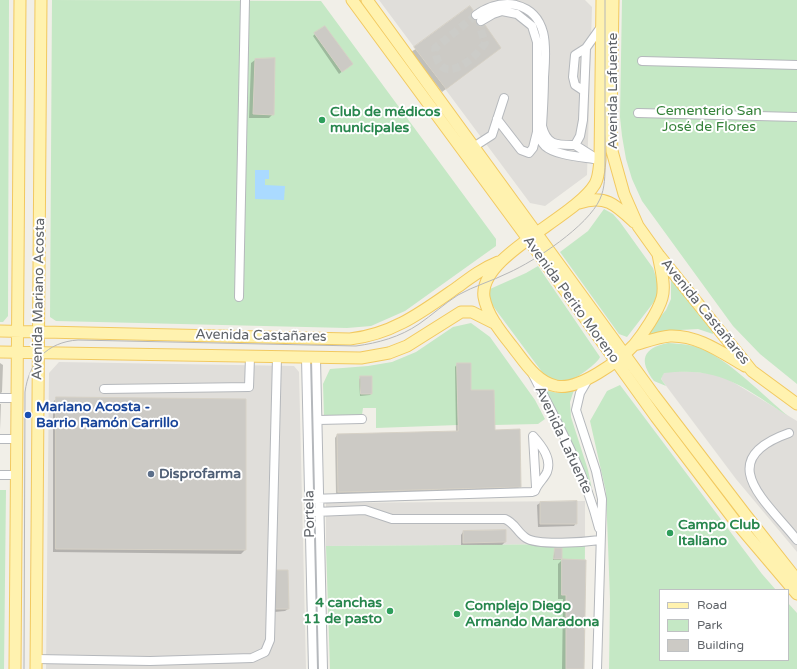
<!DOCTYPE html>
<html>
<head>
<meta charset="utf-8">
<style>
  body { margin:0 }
  #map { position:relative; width:797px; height:669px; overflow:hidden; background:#f1efe8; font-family:"Varela Round",sans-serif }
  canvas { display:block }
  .legend { position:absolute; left:659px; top:589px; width:130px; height:72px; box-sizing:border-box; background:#fff; border:1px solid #bfc1c3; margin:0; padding:5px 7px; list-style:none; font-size:12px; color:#5f6368 }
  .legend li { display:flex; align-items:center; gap:8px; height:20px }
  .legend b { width:20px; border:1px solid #bfc1c3 }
</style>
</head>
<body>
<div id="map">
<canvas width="797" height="669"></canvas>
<ul class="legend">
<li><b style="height:5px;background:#fff2af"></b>Road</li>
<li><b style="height:11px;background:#c5e8c5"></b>Park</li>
<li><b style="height:11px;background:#cccac5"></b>Building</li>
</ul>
</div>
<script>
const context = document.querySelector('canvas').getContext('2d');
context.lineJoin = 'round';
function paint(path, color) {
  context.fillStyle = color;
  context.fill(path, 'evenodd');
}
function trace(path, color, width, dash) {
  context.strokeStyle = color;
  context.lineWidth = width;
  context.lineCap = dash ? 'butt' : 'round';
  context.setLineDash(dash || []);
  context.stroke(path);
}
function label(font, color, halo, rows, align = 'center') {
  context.font = font + ' "Varela Round",sans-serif';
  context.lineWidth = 4;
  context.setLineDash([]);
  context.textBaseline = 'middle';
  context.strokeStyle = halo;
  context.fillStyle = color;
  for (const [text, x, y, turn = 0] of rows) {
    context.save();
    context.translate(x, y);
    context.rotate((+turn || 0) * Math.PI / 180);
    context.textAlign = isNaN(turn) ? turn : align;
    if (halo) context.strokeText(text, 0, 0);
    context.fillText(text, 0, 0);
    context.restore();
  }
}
paint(new Path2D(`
  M 379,0 L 585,0 L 592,7 L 587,175 L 545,206 L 530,203 Z
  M 59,362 L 294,366 L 299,372 L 306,669 L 46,669 L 49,373 Z
  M 678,371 L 710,373 L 723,376 L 797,421 L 797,552 L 736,479 L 661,379 L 664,372 Z
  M 585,501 L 585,544 L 326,546 L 326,503 Z`), '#e0deda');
paint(new Path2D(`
  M 0,0 L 9,0 L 8,316 L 3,322 L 0,322 Z
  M 52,0 L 321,1 L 496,239 L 496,246 L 405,311 L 371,326 L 347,328 L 56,321 L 50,317 Z
  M 622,0 L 797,0 L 797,384 L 760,354 L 733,326 L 642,201 L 632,179 L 626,159 L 622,136 L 620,117 Z
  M 604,209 L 613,214 L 620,222 L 653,268 L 658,283 L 657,298 L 627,337 L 619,334 L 560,252 L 588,231 Z
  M 538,266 L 600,357 C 598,363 576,379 569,381 C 561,384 551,381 545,376 L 490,302 L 490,289 L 526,273 Z
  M 671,277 L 713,331 L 713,334 L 698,329 L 680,330 L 647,336 L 647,332 L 666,310 L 671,299 Z
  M 471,323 L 490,337 L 535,400 L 545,419 L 538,424 L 494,425 L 494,390 L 471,390 L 471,363 L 457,363 L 458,425 L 376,428 L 376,408 L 363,408 L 362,415 L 324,416 L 323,384 L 330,369 L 368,366 L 392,362 L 416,352 L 453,327 Z
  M 668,343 C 680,344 691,344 702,349 C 729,360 765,397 788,416 C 743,387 721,366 664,373 L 661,379 L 666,386 L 654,381 C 638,360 643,348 668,343 Z
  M 620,385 L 762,574 L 776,590 L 660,590 L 660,660 L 788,660 L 788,603 L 797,613 L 797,669 L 609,669 L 610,599 L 606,492 L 590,421 L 607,391 Z
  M 544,390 L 558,393 L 574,390 L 570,402 L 571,417 L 588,470 L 595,504 Z
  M 0,490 L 6,490 L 4,669 L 0,669 Z
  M 585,544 L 584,669 L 330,669 L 326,546 Z`), '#c5e8c5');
paint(new Path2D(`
  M 255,170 L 269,170 L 269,179 L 265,179 L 265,185 L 285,186 L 284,200 L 255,199 Z`), '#aadaff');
paint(new Path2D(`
  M 469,15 L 496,51 L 442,92 L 411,52 Z
  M 315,34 L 349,66 L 339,74 L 313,36 Z
  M 255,60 L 273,114 L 269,118 L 249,118 L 251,63 Z
  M 0,363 L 3,365 L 2,392 L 0,394 Z
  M 457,364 L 470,391 L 494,431 L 520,486 L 517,489 L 336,495 L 335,438 L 337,435 L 456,433 L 455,367 Z
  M 361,377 L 371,394 L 370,395 L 360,396 L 359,379 Z
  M 57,398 L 245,550 L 241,554 L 53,552 L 53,402 Z
  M 0,404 L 1,404 L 0,430 Z
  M 540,503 L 576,523 L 574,526 L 538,527 L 537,505 Z
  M 505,531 L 505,542 L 502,545 L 461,545 L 461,535 L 463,532 Z
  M 555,549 L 561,549 L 561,560 L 584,561 L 583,669 L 562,669 L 563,599 L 558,599 L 558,564 L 562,560 L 553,560 Z
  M 278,571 L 288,609 L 285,611 L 274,612 L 275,574 Z`), '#0003');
const building = new Path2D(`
  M 470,6 L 473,10 L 471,15 L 472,18 L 476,20 L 479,26 L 485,25 L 501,48 L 446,89 L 414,47 Z
  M 325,26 L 353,64 L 342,72 L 314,33 Z
  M 275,58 L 274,115 L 253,114 L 255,59 Z
  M 457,363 L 471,363 L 471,390 L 494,390 L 495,430 L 520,429 L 521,487 L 338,492 L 337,434 L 458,431 Z
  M 360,376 L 372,376 L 372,394 L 361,394 Z
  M 56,397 L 246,399 L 246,550 L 56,549 Z
  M 577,501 L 577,524 L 540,524 L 540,502 Z
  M 506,530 L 506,542 L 463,543 L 463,531 Z
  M 555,548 L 562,548 L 562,559 L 554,559 Z
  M 562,559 L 586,560 L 584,669 L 566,669 L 566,595 L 562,595 Z
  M 277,570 L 288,570 L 289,609 L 276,609 Z`);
paint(building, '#cccac5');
trace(building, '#d6d1c6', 1);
trace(new Path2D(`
  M 476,15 L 435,48 C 438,89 474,61 485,43 L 480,27 L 481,21`), '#ccccc8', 8, [8, 4]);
const minor = new Path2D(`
  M 476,15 C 489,6 501,2 516,5 C 550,14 546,50 544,77 C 544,93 543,110 542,126 C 547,146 557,145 575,145 L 580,136 L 583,120 L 586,48 L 601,27
  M 481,21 L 493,14 L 502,11 L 517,14 L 532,26 L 537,42 L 537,132 C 539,137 541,142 545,146 C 556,156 585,157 600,160
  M 642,61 L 797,65
  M 584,91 L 575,85 L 573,77 L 575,55 L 586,48
  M 638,113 L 797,117
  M 497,119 L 521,150 L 529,153 L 533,148 L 537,132
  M 575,145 L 594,157
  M 475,146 L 492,135 L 504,98
  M 239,297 L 245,0
  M 306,358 L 313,669
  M 316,359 L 323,669
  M 532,373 C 558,423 585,473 599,528
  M 587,381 L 580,393 L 576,410 L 596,471 L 602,499 L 597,669
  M 104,389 L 249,387 L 250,357
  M 0,398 L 18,398
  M 318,420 L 362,419
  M 789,433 C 712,460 766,501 797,540
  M 0,439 L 17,439
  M 0,475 L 17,475
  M 310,499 L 532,492 L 535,491 C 537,484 544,479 547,472 C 552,459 542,446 533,436 L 536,487
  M 315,512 L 365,510 L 392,519 L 505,519 C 515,523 517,532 526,538 C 538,546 585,542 600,540
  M 36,659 L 150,661 L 252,658 L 265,652 L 270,640 L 277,357`);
const major = new Path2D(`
  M 352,0 L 528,239 L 656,417 L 735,521 L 797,594
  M 367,0 L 654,395 L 745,514 L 797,580
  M 602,0 L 600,160 C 599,168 599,177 595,184 C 575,218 478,256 484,297 C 487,315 501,332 512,346 C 524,361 536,382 556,386 C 578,391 619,361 634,345 C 643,334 658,312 662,298 C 666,285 660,267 658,254
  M 613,0 L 611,127 L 612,151 L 624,194 L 638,226 L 658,254 L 752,371 L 797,404
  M 579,203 C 605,194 616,205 634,222
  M 0,331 L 350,339 C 394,334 423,311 459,286 C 471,277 483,268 498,262
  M 634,345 C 645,342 658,337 670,336 C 698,335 722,353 745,366
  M 0,352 L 361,358 L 389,353 L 407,346 L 461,312 L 472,312 L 496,324
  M 15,669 L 20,0
  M 36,669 L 41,0`);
trace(minor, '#b5b8bc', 10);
trace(major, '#f2c960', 13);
trace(minor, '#fff', 8);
trace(major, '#fff2af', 11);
trace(new Path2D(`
  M 24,669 L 25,392 C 29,362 47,342 78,340 L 356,346 C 378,343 400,337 419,324 C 432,315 444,304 458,295 C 474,286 492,281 508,273 C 535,261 588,226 600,199 C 605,188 605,175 605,163 L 605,0`), '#b6b7b8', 1);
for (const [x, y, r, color] of [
  [322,120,4,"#2e9e5b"],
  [28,415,4,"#1a4fb4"],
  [151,474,4,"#5c6f8a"],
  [670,533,4,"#2e9e5b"],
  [390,611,4,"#2e9e5b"],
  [457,614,4,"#2e9e5b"]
]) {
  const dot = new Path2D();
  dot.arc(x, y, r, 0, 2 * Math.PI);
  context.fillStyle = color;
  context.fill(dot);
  trace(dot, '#fff', 1.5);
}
label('14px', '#5f6368', '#fff', [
  ["Avenida Lafuente",613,91,-90],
  ["Avenida Mariano Acosta",39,299,-89],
  ["Avenida Perito Moreno",571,300,54],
  ["Avenida Castañares",705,312,51],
  ["Avenida Castañares",261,336,1],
  ["Avenida Lafuente",563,440,65],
  ["Portela",310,514,-91]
]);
label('14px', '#348238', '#fff', [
  ["Cementerio San",709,111],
  ["José de Flores",709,127]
]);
label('bold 14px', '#27864d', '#fff', [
  ["Club de médicos",330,112],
  ["municipales",330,128],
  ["Campo Club",678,525],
  ["Italiano",678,541],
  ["4 canchas",382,603,"right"],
  ["11 de pasto",382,619,"right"],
  ["Complejo Diego",465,606],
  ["Armando Maradona",465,622]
], 'left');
label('bold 14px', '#164399', '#fff', [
  ["Mariano Acosta -",36,407],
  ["Barrio Ramón Carrillo",36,423]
], 'left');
label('bold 14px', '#4e5e75', '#fff', [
  ["Disprofarma",159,474]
], 'left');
</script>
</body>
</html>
